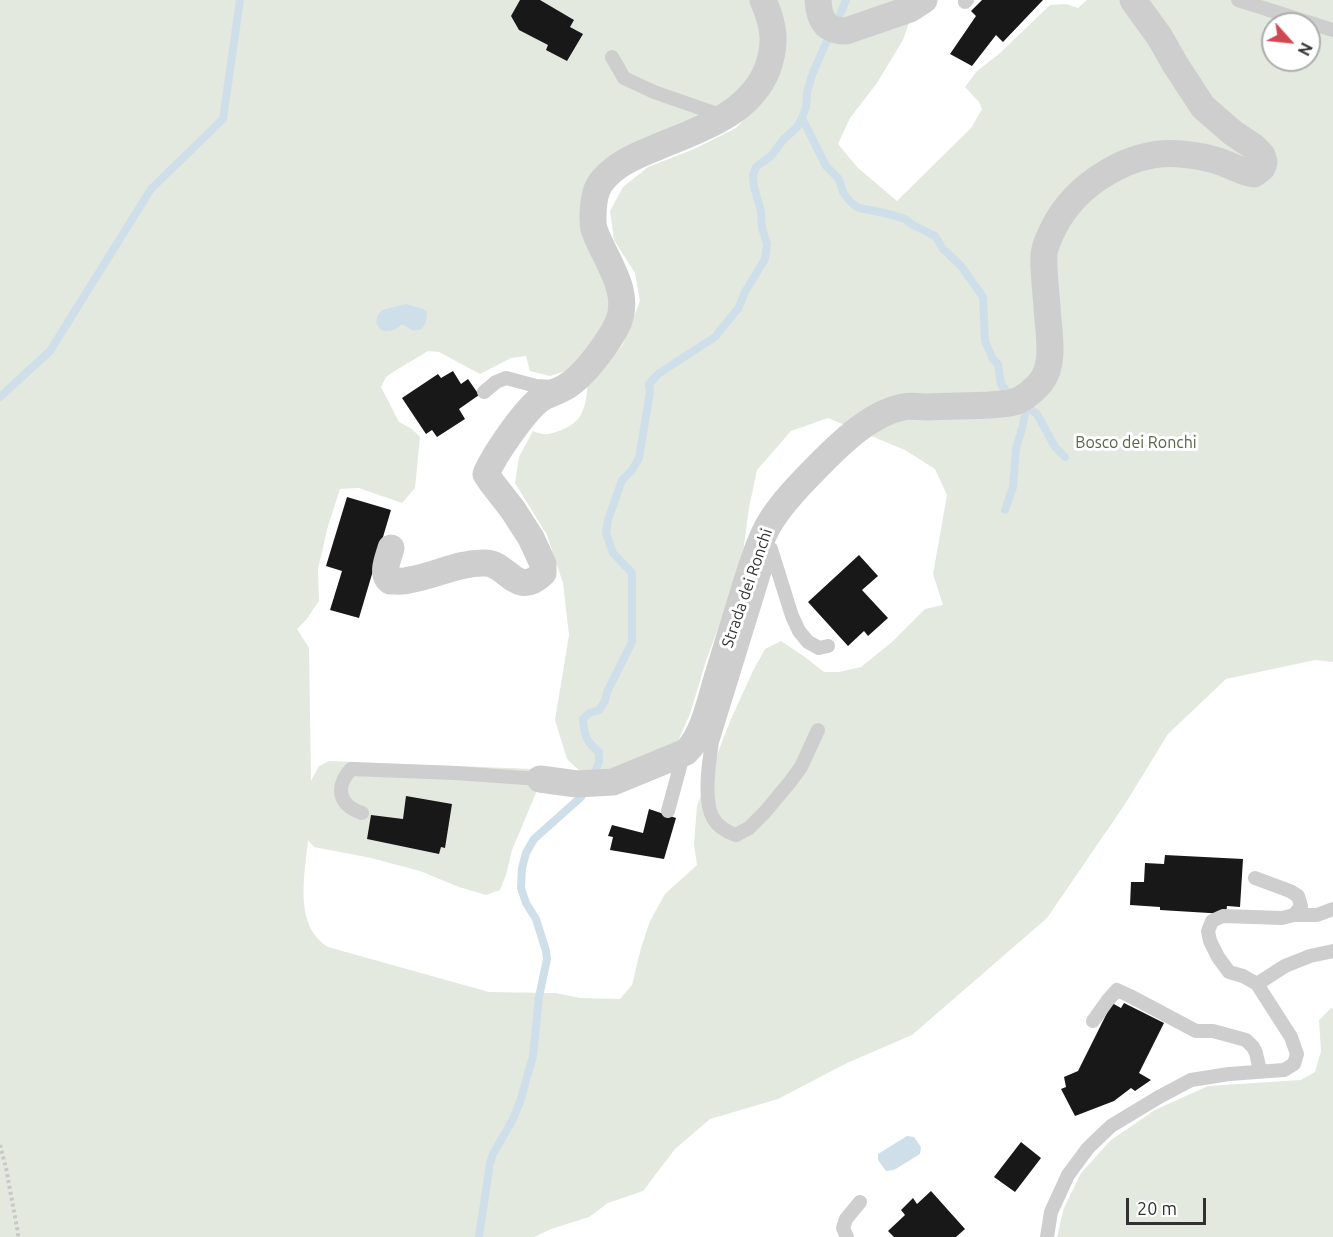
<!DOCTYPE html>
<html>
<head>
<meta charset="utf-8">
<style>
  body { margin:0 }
  #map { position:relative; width:1333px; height:1237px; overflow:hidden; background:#fff; font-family:Ubuntu,sans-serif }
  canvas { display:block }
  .north { position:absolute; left:1261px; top:12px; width:60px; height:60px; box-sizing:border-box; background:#fff; border:2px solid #adadad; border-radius:50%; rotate:117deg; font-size:16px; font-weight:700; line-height:24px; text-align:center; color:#313131 }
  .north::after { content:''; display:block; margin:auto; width:21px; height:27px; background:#d24851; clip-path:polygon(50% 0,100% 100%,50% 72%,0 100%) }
  .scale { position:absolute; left:1126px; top:1198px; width:80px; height:27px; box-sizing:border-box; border:3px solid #313131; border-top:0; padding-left:8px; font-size:18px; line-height:21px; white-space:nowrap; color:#313131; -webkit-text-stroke:4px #fff; paint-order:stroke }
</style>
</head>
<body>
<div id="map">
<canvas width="1333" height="1237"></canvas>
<div class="north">N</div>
<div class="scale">20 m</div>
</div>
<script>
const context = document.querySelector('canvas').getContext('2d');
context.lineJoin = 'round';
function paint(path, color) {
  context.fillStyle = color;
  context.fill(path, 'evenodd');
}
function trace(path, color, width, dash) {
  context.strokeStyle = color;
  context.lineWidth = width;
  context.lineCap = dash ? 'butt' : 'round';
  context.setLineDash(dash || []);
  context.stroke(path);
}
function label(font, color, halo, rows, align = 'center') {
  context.font = font + ' Ubuntu,sans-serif';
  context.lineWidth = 6;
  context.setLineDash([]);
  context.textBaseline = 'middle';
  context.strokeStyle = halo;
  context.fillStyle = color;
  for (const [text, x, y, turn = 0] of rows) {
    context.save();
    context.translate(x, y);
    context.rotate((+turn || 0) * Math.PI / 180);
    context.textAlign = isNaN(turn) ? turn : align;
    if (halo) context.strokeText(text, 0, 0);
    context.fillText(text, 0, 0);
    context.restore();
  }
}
paint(new Path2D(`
  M 0,0 L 754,0 L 764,24 L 760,59 L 742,93 L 602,168 L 612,299 L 599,338 L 569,370 L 550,376 L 530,371 L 526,356 L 511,358 L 480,374 L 439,352 L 428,351 L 393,372 L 386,377 L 381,387 L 399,422 L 412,429 L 420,437 L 415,488 L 402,503 L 359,488 L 340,489 L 328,526 L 318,569 L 319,601 L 306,620 L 297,629 L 309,648 L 311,781 L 319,766 L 329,761 L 533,769 L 538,788 L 512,850 L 506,875 L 500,890 L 486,895 L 459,887 L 420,871 L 371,858 L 314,847 L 308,840 C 305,875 293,925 328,947 L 489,992 L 556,993 L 580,998 L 620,999 L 632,985 L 641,948 L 650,921 L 665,894 L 697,865 L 694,844 L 697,806 L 731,719 L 752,673 L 765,649 L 781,641 L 805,657 L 824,672 L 839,672 L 861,667 L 892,642 L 925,609 L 943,605 L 933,574 L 947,495 L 935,469 L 905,450 L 828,418 L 791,431 L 757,470 L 749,508 L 741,567 L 706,661 L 690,714 L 678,741 L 627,768 L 584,775 L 567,759 L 555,720 L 569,635 L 563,583 L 547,535 L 515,483 L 519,457 L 533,431 C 543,435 547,435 556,432 C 585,423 586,406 588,379 L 622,346 L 640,301 L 635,273 L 614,240 L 610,211 L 623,187 L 648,167 L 694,149 L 736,128 L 766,97 L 777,0 L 917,0 L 903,40 L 877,83 L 850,118 L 838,144 L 858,168 L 897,201 L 971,128 L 982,109 L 979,102 L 965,87 L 977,71 L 999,54 L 1050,5 L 1066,4 L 1078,8 L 1087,0 L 1333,0 L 1333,662 L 1315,660 L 1226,679 L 1168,734 L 1125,804 L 1047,918 L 912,1035 L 847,1063 L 778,1099 L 710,1119 L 675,1149 L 643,1191 L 608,1203 L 589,1217 L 551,1229 L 534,1237 L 0,1237 ZM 1273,24 L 1309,24 L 1309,60 L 1273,60 Z
  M 1331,1008 L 1333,1009 L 1333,1237 L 1057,1237 L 1064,1208 L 1081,1173 L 1111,1140 L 1155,1110 L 1208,1086 L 1301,1080 L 1315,1072 L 1321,1051 L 1319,1020 Z`), '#e3e9de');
paint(new Path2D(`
  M 406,304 L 423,309 L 427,312 L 426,322 L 422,329 L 414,331 L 402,324 C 399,327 395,330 390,331 C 377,334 371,317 383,310 C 385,309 402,305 406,304 Z
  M 907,1136 L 914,1137 L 921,1147 L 920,1154 L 894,1170 L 886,1171 L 878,1160 L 878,1154 Z`), '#cfdfe9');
trace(new Path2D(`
  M 837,22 L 846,0
  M 802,118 L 826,166 L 839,179 L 843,192 L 848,199 L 854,205 L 859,208 L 889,214 L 905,219 L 913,225 L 935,236 L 943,249 L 961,266 L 983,297 L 985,341 L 993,359 L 998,364 L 1001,384 L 1007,392 L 1012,394
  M 0,397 L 50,351 L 151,189 L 223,119 L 240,0
  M 1024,405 L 1037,414 L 1055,447 L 1065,457
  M 1005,510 L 1013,487 L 1016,448 L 1022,429 L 1025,414 L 1024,405
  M 593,777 L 599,762 L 599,752 C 586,742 584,735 583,719 L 589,713 L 599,710 L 605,701 L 607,692 L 632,642 L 632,573 L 613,553 L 606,533 L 608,520 L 622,480 L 632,470 L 639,458 L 650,392 L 649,384 L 658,374 L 715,337 L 739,307 L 745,292 L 765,259 L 767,244 L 762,228 L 761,211 L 754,187 L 753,175 L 756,167 L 771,156 L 783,140 L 797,127 L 802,118 L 806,107 L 807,93 L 812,75 L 829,36
  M 479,1237 L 490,1163 L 493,1154 L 512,1121 L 520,1102 L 533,1056 L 539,997 L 547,959 L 546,951 L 536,919 L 526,903 L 521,888 L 522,868 L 526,853 L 534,839 L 580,798 L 586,790`), '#cfdfe9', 8);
paint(new Path2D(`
  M 520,0 L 540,0 L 574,20 L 570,27 L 583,34 L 567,61 L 546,50 L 548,45 L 519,30 L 511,16 Z
  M 982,0 L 1043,0 L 1003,42 L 996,35 L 972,66 L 950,54 L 976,16 L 971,11 Z
  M 453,371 L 461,384 L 468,379 L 479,395 L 459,409 L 465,419 L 437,437 L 432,430 L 426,434 L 402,398 L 438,374 L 441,378 Z
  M 347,497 L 391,510 L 359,618 L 330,610 L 342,571 L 326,566 Z
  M 859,555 L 878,576 L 862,590 L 888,618 L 868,636 L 864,631 L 848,646 L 808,602 Z
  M 406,796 L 452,804 L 445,848 L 441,847 L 439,854 L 367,839 L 371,815 L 403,819 Z
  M 649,809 L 676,818 L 664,859 L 610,850 L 613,837 L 608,836 L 612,825 L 643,833 Z
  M 1165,855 L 1243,859 L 1240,907 L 1227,906 L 1226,914 L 1160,910 L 1160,907 L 1130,905 L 1131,882 L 1144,882 L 1145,863 L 1164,864 Z
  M 1112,1003 L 1121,1008 L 1124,1003 L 1164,1023 L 1139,1073 L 1151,1080 L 1135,1091 L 1131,1088 L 1114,1101 L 1075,1116 L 1061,1089 L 1066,1087 L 1064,1077 L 1078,1071 Z
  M 1021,1142 L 1041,1158 L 1015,1192 L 994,1177 Z
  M 931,1191 L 965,1229 L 956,1237 L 894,1237 L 888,1231 L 905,1215 L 901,1210 L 913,1198 L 917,1204 Z`), '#181818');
trace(new Path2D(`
  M 0,1145 L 6,1168 L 18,1233 L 18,1237`), '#c8c8c8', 4, [3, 3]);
trace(new Path2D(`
  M 1238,0 L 1333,30
  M 965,2 L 967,0
  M 612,57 L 624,78 L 654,92 L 723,116
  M 484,392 L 496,382 L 506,378 L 536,386 L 554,387
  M 771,549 L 792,616 L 799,631 L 808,642 L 819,648 L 828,646
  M 771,551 L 712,742 C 709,761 703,801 713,818 C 718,827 727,832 736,835 L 749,828 L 765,812 L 790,782 L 801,767 L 818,730
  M 668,811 L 681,763 L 686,753
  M 362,813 C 338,805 335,787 351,769 L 455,773 L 540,779
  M 1255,878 L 1290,891 L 1298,896 L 1301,906 L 1294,915 L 1282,918 L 1223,916 L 1212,921 L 1208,931 L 1210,941 L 1218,957 L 1229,972 L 1243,976 L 1257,984
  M 1294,915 L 1317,915 L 1333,909
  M 1093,1021 L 1108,1000 L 1117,990 L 1130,996 L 1196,1031 L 1213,1031 L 1246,1040 L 1253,1047 L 1256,1053 L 1260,1071
  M 847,1237 L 843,1228 L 846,1219 L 860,1202
  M 1047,1237 L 1051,1212 L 1068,1175 L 1088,1148 L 1111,1126 L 1159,1097 L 1191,1080 L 1229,1074 L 1284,1070 L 1294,1064 L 1297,1054 L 1291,1037 L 1257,984 L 1285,966 L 1310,956 L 1333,951`), '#cecece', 14);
trace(new Path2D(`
  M 818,0 C 819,19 825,31 846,31 L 910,9 L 924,0
  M 391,548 C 388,559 381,573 390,581 C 396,581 403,582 409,580 C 435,576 459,562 486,563 C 508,564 517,599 543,573 L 543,564 L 531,538 L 513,510 L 492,483 L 486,474 C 494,455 523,413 539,400 C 547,394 558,392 567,386 C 584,376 610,341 618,323 C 632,290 604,259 594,229 C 592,221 593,211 594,202 C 595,194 597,187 602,181 C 616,164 635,156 655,148 C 697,130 748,116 767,70 C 777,44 774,25 763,0
  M 540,779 L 577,784 L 613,782 L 686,752 C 705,733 711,696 719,672 C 728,643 737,613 746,584 C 752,565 758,544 768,526 C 780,504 806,478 824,460 C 846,438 873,413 903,407 C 911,405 920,407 927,407 C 948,406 969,406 990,405 C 998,404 1007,404 1014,402 C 1024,399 1034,390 1041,382 C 1056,363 1048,330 1047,307 C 1046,292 1043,269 1044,254 C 1045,245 1050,235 1054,227 C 1076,184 1131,149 1181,154 C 1193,155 1206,157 1218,161 C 1231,165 1241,172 1254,174 L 1262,168 L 1264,162 L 1262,155 L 1254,147 L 1233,133 L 1203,107 L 1175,64 L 1159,36 L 1133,0`), '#cecece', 27);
label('16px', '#546843', '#fff', [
  ["Bosco dei Ronchi",1136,443]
]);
label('16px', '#313131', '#fff', [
  ["Strada dei Ronchi",747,588,-71]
]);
</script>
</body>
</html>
